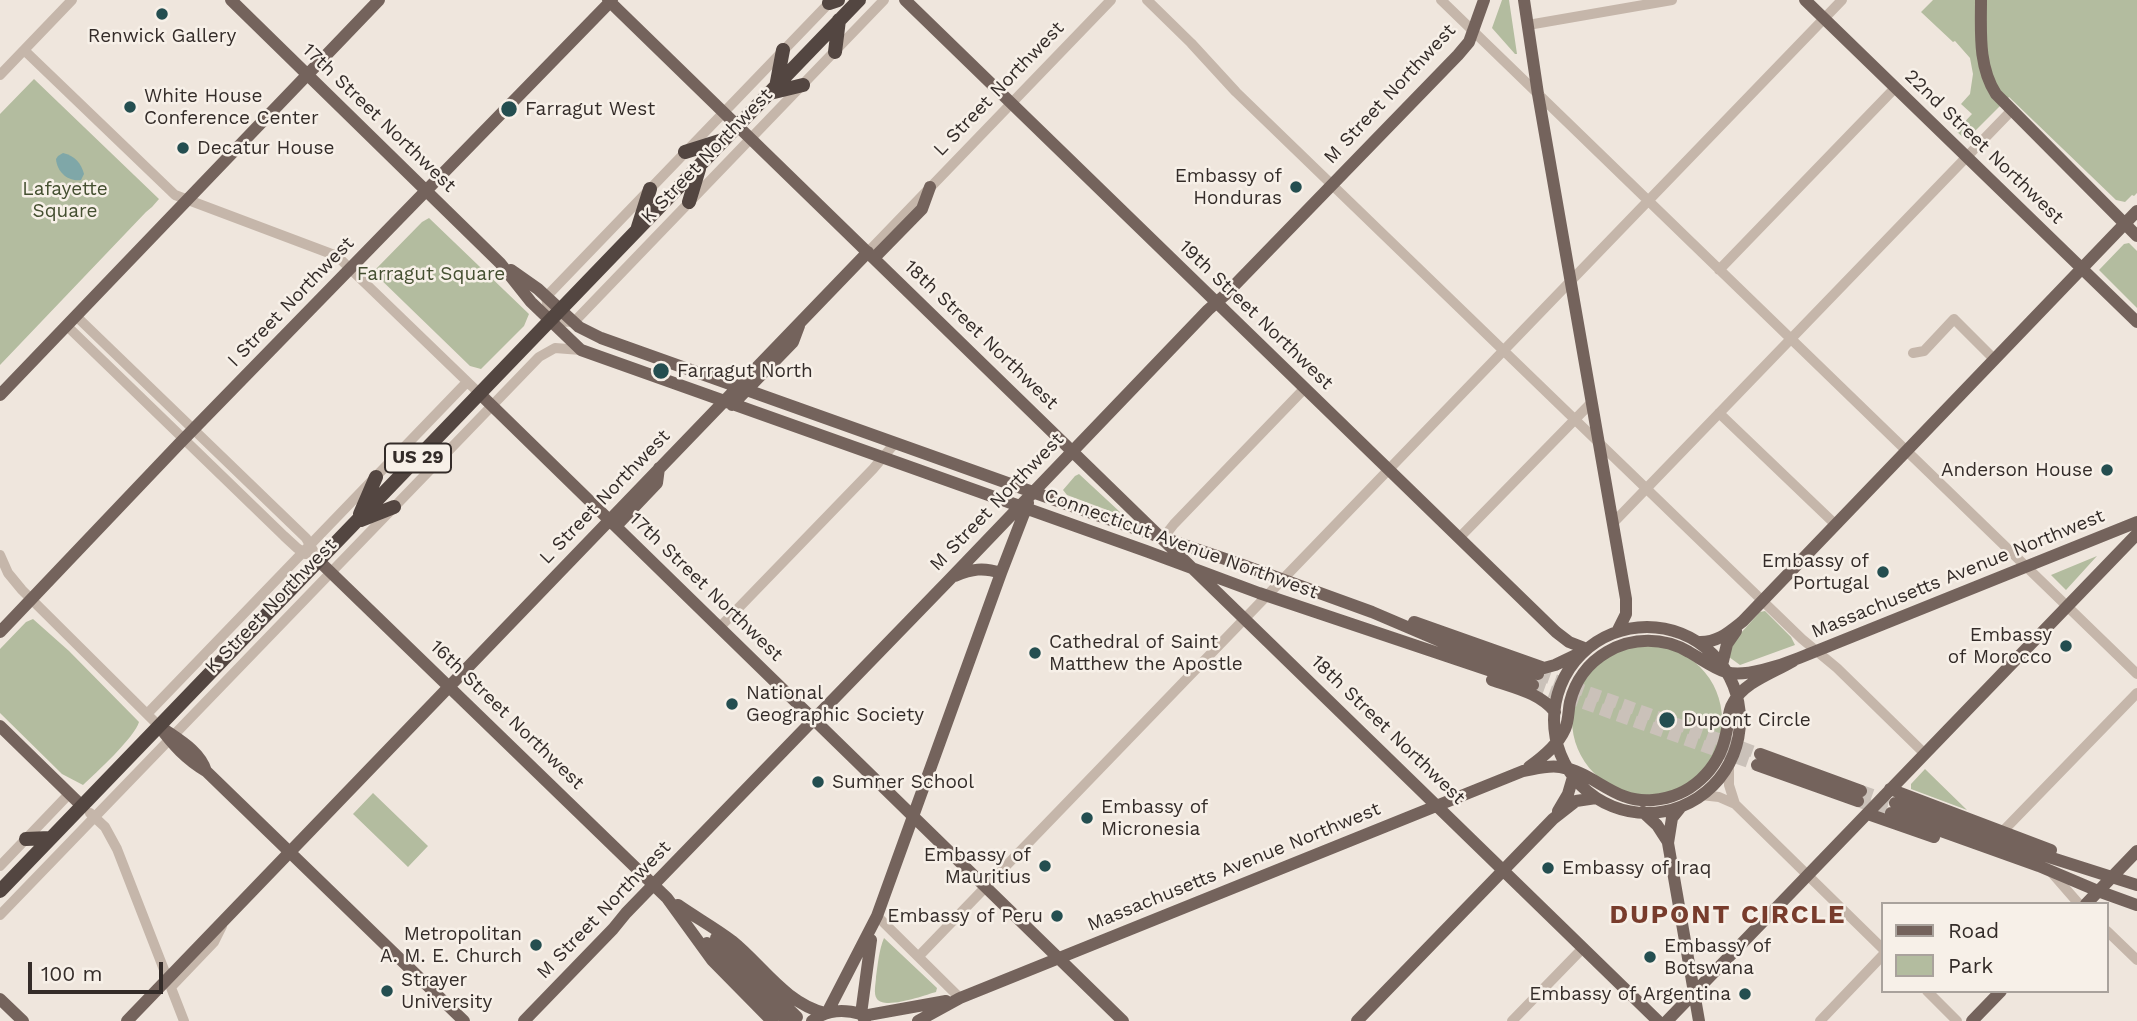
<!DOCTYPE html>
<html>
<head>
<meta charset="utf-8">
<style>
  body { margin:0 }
  #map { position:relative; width:2137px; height:1021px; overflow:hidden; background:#efe6dd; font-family:"Work Sans",sans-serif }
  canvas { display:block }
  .legend { position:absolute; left:1881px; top:902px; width:228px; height:91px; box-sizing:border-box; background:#f7f0e8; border:2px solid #a9a29c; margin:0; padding:9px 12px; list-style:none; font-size:21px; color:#342c29 }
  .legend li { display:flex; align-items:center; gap:14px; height:35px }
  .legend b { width:35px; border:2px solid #a9a29c }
  .scale { position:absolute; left:28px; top:962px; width:135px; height:32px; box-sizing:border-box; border:4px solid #342c29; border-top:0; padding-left:9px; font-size:21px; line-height:24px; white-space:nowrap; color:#342c29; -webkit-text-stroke:5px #f7f0e8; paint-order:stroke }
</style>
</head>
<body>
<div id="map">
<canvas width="2137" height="1021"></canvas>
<ul class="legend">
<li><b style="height:9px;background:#74635c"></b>Road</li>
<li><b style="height:19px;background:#b3bc9f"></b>Park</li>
</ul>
<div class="scale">100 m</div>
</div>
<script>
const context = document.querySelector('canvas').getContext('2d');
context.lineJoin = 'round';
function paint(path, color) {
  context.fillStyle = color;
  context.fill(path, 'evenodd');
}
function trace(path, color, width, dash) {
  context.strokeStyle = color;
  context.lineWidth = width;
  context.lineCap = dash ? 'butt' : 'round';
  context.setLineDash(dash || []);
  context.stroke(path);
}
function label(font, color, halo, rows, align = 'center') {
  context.font = font + ' "Work Sans",sans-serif';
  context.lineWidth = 5;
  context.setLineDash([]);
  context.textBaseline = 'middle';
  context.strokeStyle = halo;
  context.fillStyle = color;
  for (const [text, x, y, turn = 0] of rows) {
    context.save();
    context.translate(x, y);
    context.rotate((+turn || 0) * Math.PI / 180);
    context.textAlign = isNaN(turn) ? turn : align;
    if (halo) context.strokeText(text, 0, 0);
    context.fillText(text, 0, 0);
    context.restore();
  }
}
paint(new Path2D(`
  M 1502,0 L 1509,0 L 1517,54 L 1515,54 L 1492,28 Z
  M 1933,0 L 2137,0 L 2137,193 L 2134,196 L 2132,195 L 2125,202 L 2116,200 L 2009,97 L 1966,140 L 1956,131 L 1972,114 L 1961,104 L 1970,94 L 1973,74 L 1970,58 L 1955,41 L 1953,42 L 1921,12 Z
  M 34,79 L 159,199 L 152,207 L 146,212 L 0,365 L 0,114 Z
  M 429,218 L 529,314 L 524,326 L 481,369 L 470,366 L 373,272 L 422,222 Z
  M 2129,243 L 2137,251 L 2137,308 L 2099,270 L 2124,244 Z
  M 1079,474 L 1120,512 L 1118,514 L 1067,495 L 1063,490 L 1075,476 Z
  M 2097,556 L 2066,590 L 2051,575 Z
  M 1765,611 L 1791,637 L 1795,645 L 1740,665 L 1729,657 L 1729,646 L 1760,612 Z
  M 33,619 L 69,651 L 139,722 C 135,737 96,773 83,785 L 62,774 L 0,713 L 0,649 L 26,622 Z
  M1572 720a75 75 0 1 1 150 0a75 75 0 1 1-150 0Z
  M 1925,769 L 1967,810 L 1911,789 L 1911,784 Z
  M 373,793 L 428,846 L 408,867 L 353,814 Z
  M 884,938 L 937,988 L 936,992 C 925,995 885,1010 877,999 C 873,994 876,983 876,977 C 878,963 879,950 884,938 Z`), '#b3bc9f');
paint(new Path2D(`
  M 63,153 C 75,156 81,163 84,174 L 81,180 C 68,182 57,172 56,159 L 58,156 Z`), '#7fa7a8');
trace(new Path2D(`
  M 1538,674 L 1760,754
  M 1533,685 L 1757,765
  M 1861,791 L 1895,803
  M 1858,801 L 1891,813`), '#cac1b9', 12, [12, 6]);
trace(new Path2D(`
  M 832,0 L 546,297 L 550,321 L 574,322 L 884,0
  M 1147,0 L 1191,43 L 1236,92 L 1802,639 L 1837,668 L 1925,754
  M 1441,0 L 2137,674
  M 1528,25 L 1672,0
  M 24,50 L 175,195 L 337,256 L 480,394
  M 0,75 L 72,0
  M 868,252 L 1111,0
  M 1719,270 L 1895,88
  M 76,316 L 306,538 L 319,561
  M 67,326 L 284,536 L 297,548 L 306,554
  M 1913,353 L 1924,351 L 1954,319 L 1994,359
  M 1719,413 L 1836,525
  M 1614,522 L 2011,111
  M 1163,538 L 1174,524 L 1305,388
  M 1459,538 L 1592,402
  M 0,555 L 8,573 L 22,590 L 159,726
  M 720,627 L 873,469 L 895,443
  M 147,714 L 467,382
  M 1729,765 L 1729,785 L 1735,804
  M 1701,795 L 1719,797 L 1735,804 L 1883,949
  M 90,813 L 105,827 L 117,849 L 184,1021
  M 2004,830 L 2137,693
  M 0,866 L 69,794
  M 2052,873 L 2079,904
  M 0,915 L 539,357 L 555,348 L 581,350
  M 877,916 L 960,998
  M 2107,931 L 2137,960
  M 919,956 L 1842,0
  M 171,987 L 214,942 L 222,926
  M 1927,991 L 1957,1021
  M 1512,1021 L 1583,948
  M 1820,1021 L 1883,955`), '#c5b6aa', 10);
trace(new Path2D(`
  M 231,0 L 500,263 L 531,302 L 581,350 L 1146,551 L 1259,593 L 1533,685
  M 608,0 L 1658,1021
  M 905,0 L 1556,632 L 1569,642 L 1587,649
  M 1524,0 L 1538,94 L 1626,599 L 1626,614 L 1617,632
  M 1805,0 L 2137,322
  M 1981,0 C 1981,32 1978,66 1996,94 L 2137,236
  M 874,258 L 922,209 L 930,187
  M 511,270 L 538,289 L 579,327 L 601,338 L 1128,526 L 1237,563 L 1372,612 L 1440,641 L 1538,674
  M 480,394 L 1123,1021
  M 0,395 L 379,0
  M 732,405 L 793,342 L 799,326
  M 616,526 L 657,483 L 659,468
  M 319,561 L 667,898 L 712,960 L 772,1021
  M 955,576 C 972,569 983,567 1001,573
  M 1414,622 L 1544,668 L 1555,665 L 1578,654
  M1554 720a93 93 0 1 1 186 0a93 93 0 1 1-186 0Z
  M 0,632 L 179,444 L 612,0
  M 1698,642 C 1717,643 1728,633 1743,621 L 2137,211
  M 1722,665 L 1727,644 L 1736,631
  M 1492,680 C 1515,688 1540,693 1555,712
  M 0,726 L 82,806
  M 159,726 C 173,745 186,759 206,771 L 464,1021
  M 165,730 C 181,741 200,752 206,771
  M 1760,754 L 1861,791
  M 1757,765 L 1858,801
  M 1529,767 C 1543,757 1558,745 1565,729 C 1569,720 1568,711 1570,702 C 1575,681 1588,663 1607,652 C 1632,637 1664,637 1689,652 C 1700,658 1713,668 1726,672 C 1744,678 1782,665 1799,658 L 2137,522
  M 1890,789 L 2051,850
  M 1895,803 L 2052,858 L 2137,885
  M 1680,808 L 1672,818 L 1668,843 L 1699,1021
  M 1558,811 L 1568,794 L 1573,777
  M 1643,812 L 1657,825 L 1668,842
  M 1891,813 L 2039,866 L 2098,891 L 2137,905
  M 1868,814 L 1934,837
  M 2086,904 L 2137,851
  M 678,905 C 695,917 715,928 732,941 C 763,966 785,1003 825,1013
  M 716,938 L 797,1017
  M 707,943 L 787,1021
  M 0,999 L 23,1021
  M 827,1013 L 877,916 L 1001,573 L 1028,503
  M 861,1014 L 871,940
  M 863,1016 L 946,1001
  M 127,1021 L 868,252
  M 524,1021 L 613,929 L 626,913 L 951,578 L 1208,310 L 1225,295 L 1458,55 L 1469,42 L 1484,0
  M 812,1021 C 826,1010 844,1009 861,1014 L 865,1020
  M 918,1021 L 960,998 L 1523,771 C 1535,769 1547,765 1560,767 C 1595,772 1614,804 1653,800 C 1690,797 1719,770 1726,734 C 1729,723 1727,712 1733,703 C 1744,682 1773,673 1793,661
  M 1357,1021 L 1553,819 L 1576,801 L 1596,798
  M 1667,1021 L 2137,534
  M 1972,1021 L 2001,991`), '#74635c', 12);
trace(new Path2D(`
  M 829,3 L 838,0
  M 835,52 L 839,20
  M 776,87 L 783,50
  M 770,93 L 803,85
  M 685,152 L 723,140
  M 689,202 L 699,169
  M 638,227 L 650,189
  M 360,514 L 376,477
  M 361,520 L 394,507
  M 26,839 L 50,838
  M 0,891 L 859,0`), '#534641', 14);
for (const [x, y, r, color] of [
  [162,14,7,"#244e50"],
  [130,107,7,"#244e50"],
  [509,109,9,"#244e50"],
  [183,148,7,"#244e50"],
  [1296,187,7,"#244e50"],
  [661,371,9,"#244e50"],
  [2107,470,7,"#244e50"],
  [1883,572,7,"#244e50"],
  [2066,646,7,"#244e50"],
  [1035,653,7,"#244e50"],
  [732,704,7,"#244e50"],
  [1667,720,9,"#244e50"],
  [818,782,7,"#244e50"],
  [1087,818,7,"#244e50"],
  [1045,866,7,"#244e50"],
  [1548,868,7,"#244e50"],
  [1057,916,7,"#244e50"],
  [536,945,7,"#244e50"],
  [1650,957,7,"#244e50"],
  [387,991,7,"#244e50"],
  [1745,994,7,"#244e50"]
]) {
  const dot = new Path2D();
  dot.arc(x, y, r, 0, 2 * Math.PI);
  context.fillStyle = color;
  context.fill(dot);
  trace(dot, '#f7f0e8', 2.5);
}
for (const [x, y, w] of [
  [418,458,66]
]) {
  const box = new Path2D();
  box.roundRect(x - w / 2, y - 14.5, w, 29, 5);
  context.fillStyle = '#f7f0e8';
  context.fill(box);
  trace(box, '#342c29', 2);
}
label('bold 18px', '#342c29', null, [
  ["US 29",418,458]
]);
label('19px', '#342c29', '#f7f0e8', [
  ["Renwick Gallery",162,36,"center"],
  ["White House",144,96],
  ["Conference Center",144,118],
  ["Farragut West",525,109],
  ["Decatur House",197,148],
  ["Embassy of",1282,176,"right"],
  ["Honduras",1282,198,"right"],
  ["Farragut North",677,371],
  ["Anderson House",2093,470,"right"],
  ["Embassy of",1869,561,"right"],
  ["Portugal",1869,583,"right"],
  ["Embassy",2052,635,"right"],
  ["of Morocco",2052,657,"right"],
  ["Cathedral of Saint",1049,642],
  ["Matthew the Apostle",1049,664],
  ["National",746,693],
  ["Geographic Society",746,715],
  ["Dupont Circle",1683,720],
  ["Sumner School",832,782],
  ["Embassy of",1101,807],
  ["Micronesia",1101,829],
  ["Embassy of",1031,855,"right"],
  ["Mauritius",1031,877,"right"],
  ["Embassy of Iraq",1562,868],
  ["Embassy of Peru",1043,916,"right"],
  ["Metropolitan",522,934,"right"],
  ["A. M. E. Church",522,956,"right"],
  ["Embassy of",1664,946],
  ["Botswana",1664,968],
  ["Strayer",401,980],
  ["University",401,1002],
  ["Embassy of Argentina",1731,994,"right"]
], 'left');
label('19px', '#342c29', '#f7f0e8', [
  ["L Street Northwest",999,89,-46],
  ["M Street Northwest",1390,94,-47],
  ["17th Street Northwest",379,118,44],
  ["22nd Street Northwest",1984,147,44],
  ["K Street Northwest",707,156,-46],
  ["I Street Northwest",291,302,-46],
  ["19th Street Northwest",1256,315,44],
  ["18th Street Northwest",981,335,44],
  ["L Street Northwest",605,497,-46],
  ["M Street Northwest",997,502,-46],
  ["Connecticut Avenue Northwest",1181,544,20],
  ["Massachusetts Avenue Northwest",1958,574,-22],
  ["17th Street Northwest",706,587,44],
  ["K Street Northwest",271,606,-46],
  ["16th Street Northwest",507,715,44],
  ["18th Street Northwest",1388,730,44],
  ["Massachusetts Avenue Northwest",1234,867,-22],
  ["M Street Northwest",604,910,-46]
]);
label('19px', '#444f30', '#f7f0e8', [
  ["Lafayette",65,189],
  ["Square",65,211],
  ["Farragut Square",431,274]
]);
context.letterSpacing = '2px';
label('bold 26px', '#783c2c', '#f7f0e8', [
  ["DUPONT CIRCLE",1728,915]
]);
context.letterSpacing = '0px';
</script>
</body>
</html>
